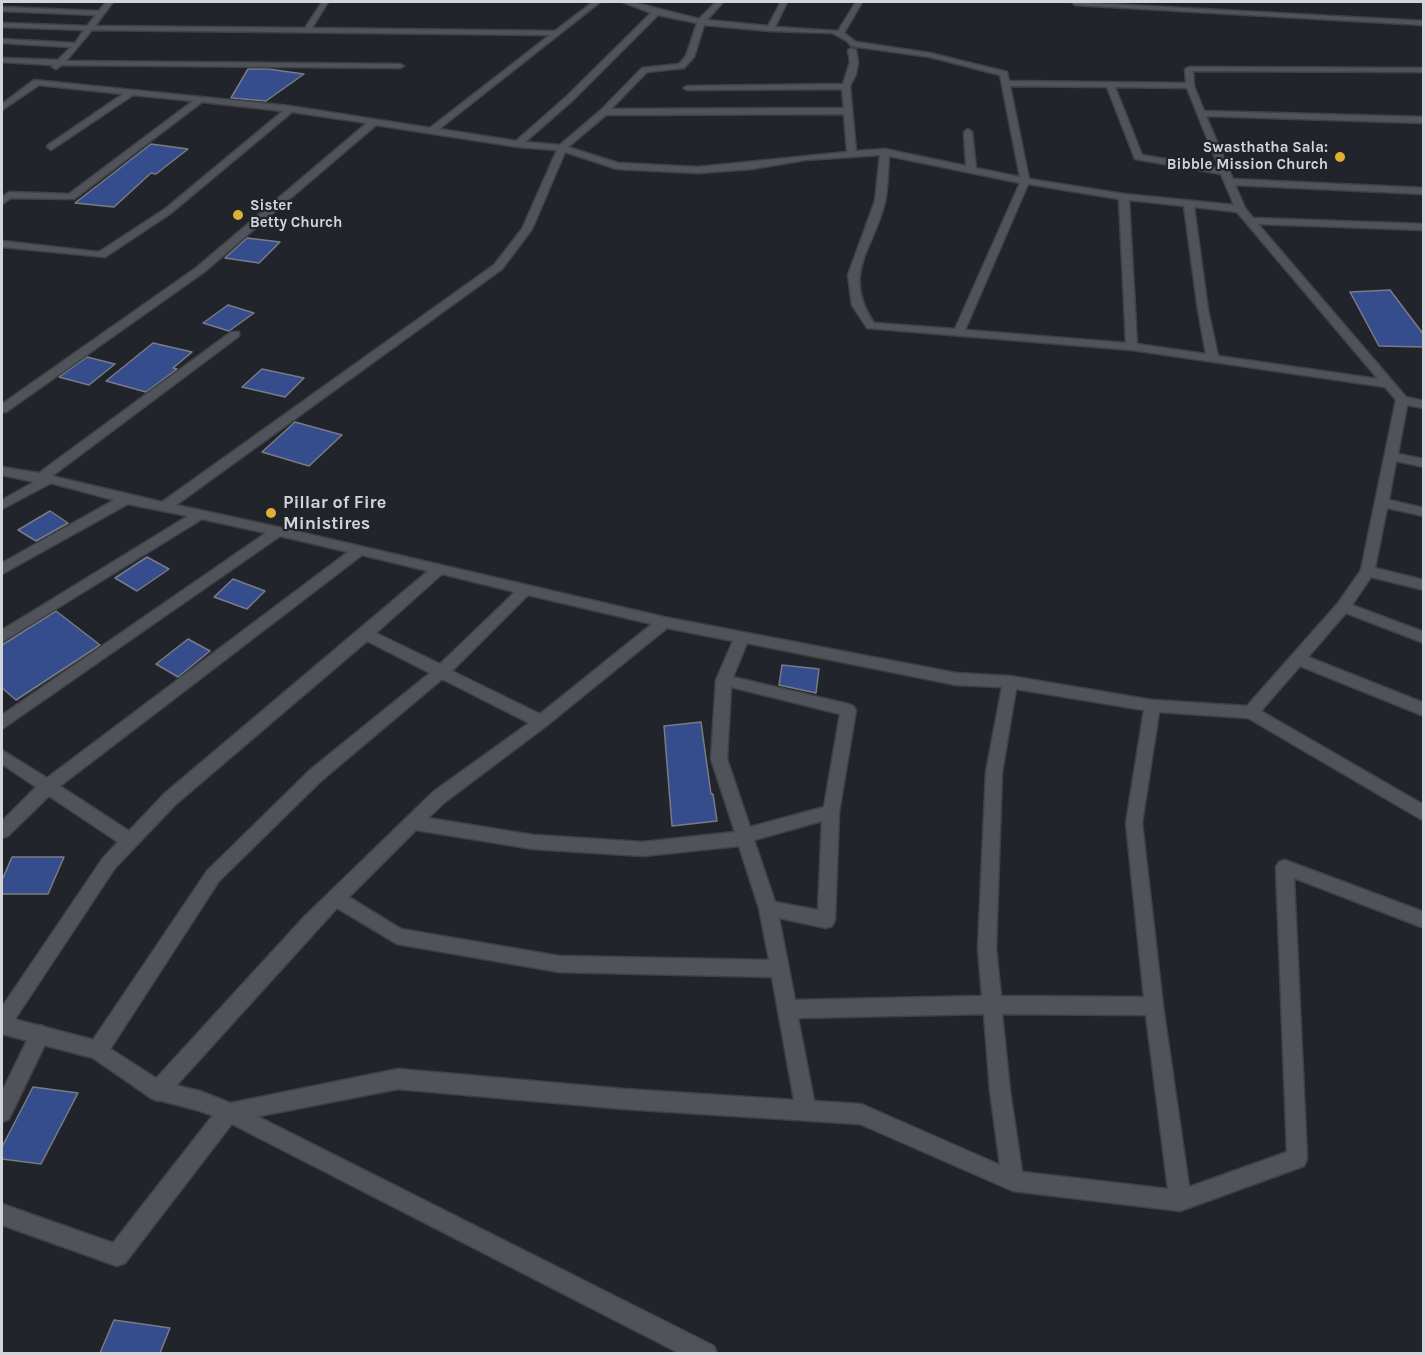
<!DOCTYPE html>
<html>
<head>
<meta charset="utf-8">
<style>
  body { margin:0 }
  #map { position:relative; width:1425px; height:1355px; overflow:hidden; background:#22242b; font-family:Karla,sans-serif }
  canvas { display:block }
  .frame { position:absolute; inset:0; border:3px solid #d2d4d8; pointer-events:none }
</style>
</head>
<body>
<div id="map">
<canvas width="1425" height="1355"></canvas>
<div class="frame"></div>
</div>
<script>
const context = document.querySelector('canvas').getContext('2d');
context.lineJoin = 'round';
function paint(path, color) {
  context.fillStyle = color;
  context.fill(path, 'evenodd');
}
function trace(path, color, width, dash) {
  context.strokeStyle = color;
  context.lineWidth = width;
  context.lineCap = dash ? 'butt' : 'round';
  context.setLineDash(dash || []);
  context.stroke(path);
}
function label(font, color, halo, rows, align = 'center') {
  context.font = font + ' Karla,sans-serif';
  context.lineWidth = 4.5;
  context.setLineDash([]);
  context.textBaseline = 'middle';
  context.strokeStyle = halo;
  context.fillStyle = color;
  for (const [text, x, y, turn = 0] of rows) {
    context.save();
    context.translate(x, y);
    context.rotate((+turn || 0) * Math.PI / 180);
    context.textAlign = isNaN(turn) ? turn : align;
    if (halo) context.strokeText(text, 0, 0);
    context.fillText(text, 0, 0);
    context.restore();
  }
}
const building = new Path2D(`
  M 248,69 L 268,69 L 304,74 L 266,101 L 231,98 Z
  M 151,144 L 188,149 L 156,174 L 151,173 L 114,207 L 75,203 Z
  M 247,238 L 280,242 L 259,263 L 225,258 Z
  M 1390,290 L 1424,335 L 1424,347 L 1379,346 L 1350,292 Z
  M 228,305 L 254,313 L 229,331 L 203,323 Z
  M 153,343 L 192,352 L 173,368 L 177,369 L 146,392 L 106,381 Z
  M 87,357 L 115,364 L 89,385 L 59,377 Z
  M 262,369 L 304,378 L 285,397 L 242,387 Z
  M 295,422 L 342,435 L 309,466 L 262,452 Z
  M 50,511 L 68,523 L 36,541 L 18,530 Z
  M 147,557 L 169,569 L 137,591 L 115,578 Z
  M 233,579 L 265,591 L 247,609 L 214,597 Z
  M 56,611 L 100,645 L 16,700 L 2,688 L 2,645 Z
  M 188,639 L 210,651 L 178,677 L 156,664 Z
  M 782,665 L 819,669 L 816,693 L 779,685 Z
  M 701,722 L 711,794 L 713,794 L 717,821 L 672,826 L 664,726 Z
  M 12,857 L 64,857 L 48,894 L 2,894 L 2,880 Z
  M 33,1087 L 78,1093 L 41,1164 L 2,1159 L 2,1147 Z
  M 114,1320 L 170,1328 L 160,1353 L 100,1353 Z`);
paint(building, '#354c8d');
trace(building, '#797c84', 1.5);
const minor = new Path2D(`
  M 106,2 L 113,2 L 95,26 L 305,28 L 322,2 L 328,2 L 312,28 L 555,31 L 593,2 L 600,2 L 439,129 L 516,141 L 567,96 L 651,13 L 623,2 L 632,2 L 699,19 L 716,2 L 723,2 L 707,20 L 768,26 L 781,2 L 787,2 L 775,27 L 838,31 L 856,2 L 862,2 L 844,33 L 856,42 L 930,53 L 1007,72 L 1009,81 L 1186,83 L 1185,69 L 1189,67 L 1424,68 L 1424,72 L 1193,71 L 1194,86 L 1204,111 L 1424,117 L 1424,123 L 1206,116 L 1233,179 L 1424,188 L 1424,194 L 1235,185 L 1245,208 L 1253,218 L 1424,224 L 1424,230 L 1258,224 L 1406,397 L 1424,401 L 1424,408 L 1407,405 L 1398,454 L 1424,459 L 1424,467 L 1396,461 L 1389,500 L 1424,508 L 1424,516 L 1387,508 L 1375,568 L 1424,580 L 1424,590 L 1371,577 L 1352,605 L 1424,632 L 1424,643 L 1346,613 L 1308,657 L 1424,703 L 1424,716 L 1300,666 L 1261,711 L 1424,805 L 1424,821 L 1248,718 L 1159,712 L 1142,823 L 1163,1006 L 1189,1187 L 1287,1152 L 1276,867 L 1279,862 L 1285,860 L 1424,912 L 1424,928 L 1294,878 L 1307,1159 L 1304,1166 L 1180,1211 L 1013,1191 L 860,1124 L 624,1109 L 398,1089 L 234,1121 L 125,1263 L 117,1266 L 2,1225 L 2,1204 L 113,1243 L 221,1105 L 398,1069 L 624,1089 L 794,1100 L 772,977 L 559,972 L 397,944 L 337,908 L 165,1098 L 158,1101 L 151,1098 L 148,1091 L 151,1084 L 304,917 L 433,792 L 529,723 L 442,679 L 322,780 L 219,881 L 105,1057 L 98,1059 L 91,1057 L 88,1050 L 91,1043 L 207,871 L 310,770 L 430,673 L 367,641 L 176,804 L 115,868 L 9,1028 L 2,1031 L 2,1007 L 103,858 L 118,842 L 49,796 L 8,836 L 2,838 L 2,821 L 36,787 L 2,764 L 2,750 L 47,778 L 348,552 L 280,536 L 2,729 L 2,715 L 266,533 L 202,519 L 2,642 L 2,630 L 188,516 L 128,504 L 2,574 L 2,563 L 114,500 L 51,483 L 2,509 L 2,500 L 34,482 L 2,475 L 2,467 L 39,473 L 231,332 L 239,332 L 239,336 L 52,476 L 162,502 L 494,265 L 522,229 L 557,150 L 518,147 L 376,125 L 204,272 L 6,412 L 2,412 L 2,404 L 196,268 L 367,123 L 292,112 L 171,213 L 105,257 L 2,247 L 2,241 L 99,252 L 165,209 L 283,111 L 202,102 L 74,199 L 11,198 L 2,204 L 2,197 L 9,192 L 69,194 L 193,101 L 133,95 L 51,150 L 47,147 L 48,145 L 123,94 L 39,85 L 2,110 L 2,104 L 34,80 L 290,106 L 430,128 L 550,35 L 92,30 L 66,61 L 400,64 L 404,66 L 400,68 L 62,65 L 56,69 L 52,67 L 53,65 L 2,62 L 2,58 L 58,60 L 71,47 L 2,43 L 2,39 L 75,43 L 84,30 L 2,27 L 2,23 L 87,26 L 96,15 L 2,11 L 2,7 L 99,11 ZM 658,15 L 697,23 L 686,56 L 679,64 L 642,68 L 601,110 L 560,145 L 525,142 L 573,100 ZM 704,25 L 770,31 L 832,33 L 847,41 L 851,46 L 930,57 L 1000,75 L 1020,177 L 976,168 L 972,132 L 968,129 L 964,132 L 966,166 L 885,149 L 856,151 L 850,86 L 856,74 L 858,62 L 856,50 L 852,48 L 848,50 L 850,62 L 843,84 L 687,86 L 683,88 L 687,90 L 842,89 L 844,108 L 611,109 L 647,72 L 684,68 L 694,57 ZM 1010,86 L 1107,87 L 1135,159 L 1221,174 L 1234,205 L 1124,194 L 1029,179 ZM 1115,87 L 1187,88 L 1219,168 L 1142,155 ZM 844,114 L 847,152 L 698,167 L 618,163 L 568,147 L 606,115 ZM 565,152 L 617,169 L 698,173 L 752,169 L 805,160 L 880,155 L 875,201 L 848,275 L 852,305 L 867,328 L 1132,350 L 1385,387 L 1396,400 L 1361,570 L 1338,603 L 1247,706 L 1152,700 L 1010,676 L 956,673 L 664,617 L 278,527 L 176,505 L 502,269 L 532,229 ZM 889,156 L 1020,183 L 955,329 L 874,323 C 841,273 873,251 885,202 C 888,187 888,170 889,156 ZM 1028,184 L 1119,199 L 1126,343 L 965,330 ZM 1129,200 L 1184,206 L 1198,310 L 1206,354 L 1137,344 ZM 1194,207 L 1237,212 L 1378,379 L 1218,356 L 1208,310 ZM 362,555 L 428,571 L 164,794 L 129,831 L 60,786 ZM 442,574 L 515,592 L 440,664 L 376,633 ZM 528,595 L 652,624 L 540,714 L 452,671 ZM 667,628 L 733,641 L 716,680 L 711,759 L 735,832 L 643,842 L 533,835 L 428,818 L 445,802 L 546,726 ZM 747,643 L 956,685 L 1002,687 L 986,772 L 978,948 L 982,996 L 795,1000 L 779,918 L 826,928 L 832,926 L 835,920 L 839,812 L 856,710 L 853,706 L 848,704 L 733,677 ZM 731,687 L 840,714 L 824,807 L 750,827 L 727,759 ZM 1016,689 L 1144,710 L 1126,823 L 1144,997 L 1001,996 L 996,948 L 1002,772 ZM 822,821 L 818,910 L 775,902 L 754,840 ZM 416,830 L 533,849 L 643,856 L 739,846 L 759,908 L 769,960 L 559,956 L 401,929 L 349,897 ZM 984,1014 L 990,1091 L 1000,1165 L 861,1104 L 814,1101 L 798,1018 ZM 1002,1014 L 1146,1015 L 1168,1189 L 1022,1172 L 1010,1091 Z
  M 1072,2 L 1424,21 L 1424,25 L 1075,5 Z
  M 40,1025 L 47,1028 L 50,1034 L 9,1119 L 2,1122 L 2,1092 L 33,1028 Z`);
const tertiary = new Path2D(`
  M 2,1016 L 98,1041 L 162,1082 L 200,1091 L 235,1105 L 714,1346 L 717,1354 L 681,1354 L 222,1119 L 200,1111 L 151,1098 L 93,1058 L 2,1034 Z`);
trace(minor, '#3f4146', 3);
trace(tertiary, '#3f4146', 3);
paint(minor, '#50535a');
paint(tertiary, '#50535a');
for (const [x, y, r, color] of [
  [1340,157,6,"#dfb034"],
  [238,215,6,"#dfb034"],
  [271,513,6,"#dfb034"]
]) {
  const dot = new Path2D();
  dot.arc(x, y, r, 0, 2 * Math.PI);
  context.fillStyle = color;
  context.fill(dot);
  trace(dot, '#22242b', 2);
}
label('bold 15px', '#d2d4d8', '#22242b', [
  ["Swasthatha Sala:",1328,148],
  ["Bibble Mission Church",1328,165],
  ["Sister",250,206,"left"],
  ["Betty Church",250,223,"left"]
], 'right');
label('bold 18px', '#d2d4d8', '#22242b', [
  ["Pillar of Fire",283,503],
  ["Ministires",283,524]
], 'left');
</script>
</body>
</html>
